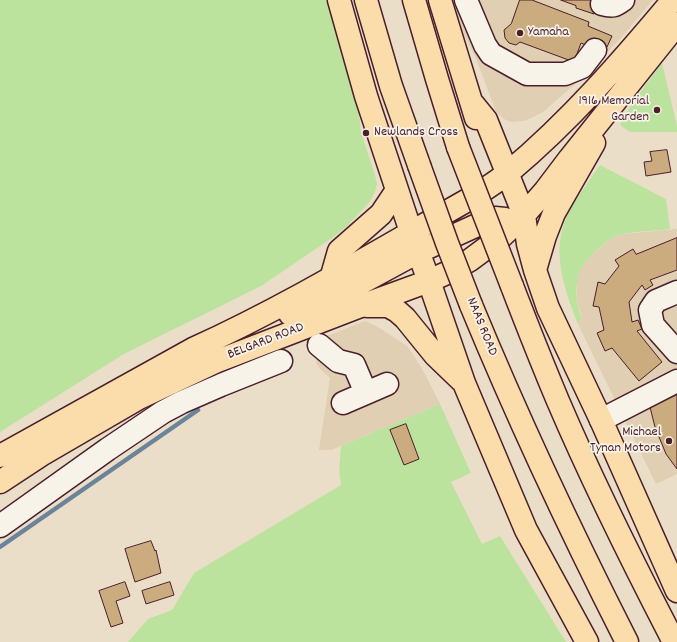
<!DOCTYPE html>
<html>
<head>
<meta charset="utf-8">
<style>
  body { margin:0 }
  canvas { display:block; background:#eadec8 }
</style>
</head>
<body>
<canvas width="677" height="642"></canvas>
<script>
const context = document.querySelector('canvas').getContext('2d');
context.lineJoin = 'round';
function paint(path, color) {
  context.fillStyle = color;
  context.fill(path, 'evenodd');
}
function trace(path, color, width, dash) {
  context.strokeStyle = color;
  context.lineWidth = width;
  context.lineCap = dash ? 'butt' : 'round';
  context.setLineDash(dash || []);
  context.stroke(path);
}
function label(font, color, halo, rows, align = 'center') {
  context.font = font + ' Dekko,sans-serif';
  context.lineWidth = 3.5;
  context.setLineDash([]);
  context.textBaseline = 'middle';
  context.strokeStyle = halo;
  context.fillStyle = color;
  for (const [text, x, y, turn = 0] of rows) {
    context.save();
    context.translate(x, y);
    context.rotate((+turn || 0) * Math.PI / 180);
    context.textAlign = isNaN(turn) ? turn : align;
    if (halo) context.strokeText(text, 0, 0);
    context.fillText(text, 0, 0);
    context.restore();
  }
}
paint(new Path2D(`
  M 451,0 L 653,0 L 621,38 L 581,79 L 559,98 L 543,112 L 533,117 L 524,121 L 511,122 L 504,119 L 496,112 L 477,61 L 464,34 Z
  M 677,229 L 677,474 L 656,484 L 577,322 L 582,320 L 577,299 L 577,279 L 581,268 L 590,256 L 612,238 L 623,234 Z
  M 365,321 L 378,327 L 407,346 L 412,353 L 425,374 L 440,404 L 331,450 L 319,450 L 330,378 L 321,370 L 316,363 L 320,345 L 322,338 Z`), '#e0cfb2');
paint(new Path2D(`
  M 0,0 L 326,0 L 358,107 L 361,132 L 375,175 L 377,184 L 375,192 L 369,203 L 346,227 L 332,238 L 261,286 L 124,354 L 0,432 Z
  M 662,63 L 677,126 L 677,132 L 630,132 L 620,125 L 631,105 Z
  M 600,165 L 666,199 L 670,229 C 655,231 638,231 623,234 C 613,236 607,242 599,248 C 574,269 572,290 582,320 L 577,322 C 563,285 549,246 571,208 C 580,193 590,179 600,165 Z
  M 440,404 L 471,473 L 451,482 L 482,544 L 500,536 L 566,642 L 128,642 L 148,619 L 172,610 L 194,573 L 341,485 L 339,470 L 341,446 Z`), '#bce39e');
trace(new Path2D(`
  M 0,547 L 198,410`), '#6c8499', 4.5);
const building = new Path2D(`
  M 520,0 L 532,0 L 589,22 L 588,26 L 612,36 L 607,47 L 590,40 L 588,46 L 581,43 L 574,62 L 520,42 L 516,45 L 509,43 L 505,38 L 504,30 L 511,24 Z
  M 561,0 L 604,0 L 596,8 L 594,14 L 576,8 L 576,6 Z
  M 667,150 L 671,172 L 646,176 L 644,162 L 652,161 L 650,152 Z
  M 677,238 L 677,270 L 650,280 L 653,285 L 645,290 L 642,285 L 629,302 L 632,322 L 638,320 L 642,329 L 637,331 L 662,362 L 639,381 L 612,348 L 605,351 L 597,333 L 604,330 L 599,307 L 593,306 L 598,282 L 605,284 L 619,266 L 615,260 L 633,249 L 636,254 Z
  M 677,395 L 677,469 L 666,454 L 655,427 L 650,407 Z
  M 406,424 L 419,459 L 404,465 L 390,430 Z
  M 151,541 L 155,551 L 156,550 L 161,573 L 135,582 L 125,549 Z
  M 125,582 L 130,596 L 116,601 L 123,623 L 111,627 L 99,591 Z
  M 170,582 L 174,595 L 146,604 L 142,591 Z`);
paint(building, '#caac7f');
trace(building, '#4a1f2b', 1);
const minor = new Path2D(`
  M 466,0 L 485,45 L 491,54 L 527,74 L 565,74 L 582,67 L 595,50
  M 602,4 C 612,7 615,6 623,0
  M 677,292 L 656,301 L 650,310 L 653,325 L 677,352
  M 319,345 L 338,361 L 354,365 L 366,393
  M 343,403 L 387,384
  M 601,420 L 677,381
  M 0,526 L 108,449 L 163,412 L 182,402 L 221,385 L 281,361`);
const major = new Path2D(`
  M 440,0 L 476,118
  M 473,104 L 486,120 L 524,215 L 528,244 L 535,270 L 548,308 L 601,420 L 677,591
  M 411,232 L 429,281 L 464,383 L 526,530 L 587,642
  M 535,270 L 545,236 L 554,213 L 594,143
  M 367,306 L 388,306 L 397,311 L 405,318 L 435,355 L 461,380
  M 290,314 L 344,292 L 418,252 L 484,222 L 495,218 L 505,219
  M 0,456 L 193,349 C 290,305 381,249 473,197 C 485,189 498,181 509,172 C 570,121 622,61 673,0
  M 0,482 L 41,455 L 139,398 L 215,362 L 358,307 L 429,281 L 451,271 L 470,260 L 501,237 L 524,215 L 545,191 L 570,158 L 677,24`);
const highway = new Path2D(`
  M 339,0 L 366,96 L 411,232
  M 366,0 L 391,86 L 419,165
  M 414,0 L 437,79 L 458,147
  M 331,279 L 339,251 L 381,214 L 397,190
  M 512,286 C 527,325 542,363 558,401 C 593,483 633,563 674,642
  M 471,305 C 518,419 571,532 627,642`);
trace(minor, '#4a1f2b', 25);
trace(major, '#4a1f2b', 25);
trace(highway, '#4a1f2b', 25);
trace(minor, '#f7f3e8', 22);
trace(major, '#faddab', 22);
trace(highway, '#faddab', 22);
const highwayBridge = new Path2D(`
  M 458,147 L 512,286
  M 419,165 L 447,243 L 471,305`);
trace(highwayBridge, '#4a1f2b', 25, []);
trace(highwayBridge, '#faddab', 22);
for (const [x, y, r, color] of [
  [520,33,4,"#4a1f2b"],
  [657,110,4,"#4a1f2b"],
  [366,133,4,"#4a1f2b"],
  [669,441,4,"#4a1f2b"]
]) {
  const dot = new Path2D();
  dot.arc(x, y, r, 0, 2 * Math.PI);
  context.fillStyle = color;
  context.fill(dot);
  trace(dot, '#f7f3e8', 1.5);
}
label('14px', '#4a1f2b', '#f7f3e8', [
  ["Yamaha",528,33],
  ["1916 Memorial",649,102,"right"],
  ["Garden",649,118,"right"],
  ["Newlands Cross",374,133],
  ["Michael",661,433,"right"],
  ["Tynan Motors",661,449,"right"]
], 'left');
label('14px', '#4a1f2b', '#f7f3e8', [
  ["NAAS ROAD",481,327,68],
  ["BELGARD ROAD",266,342,-21]
]);
</script>
</body>
</html>
